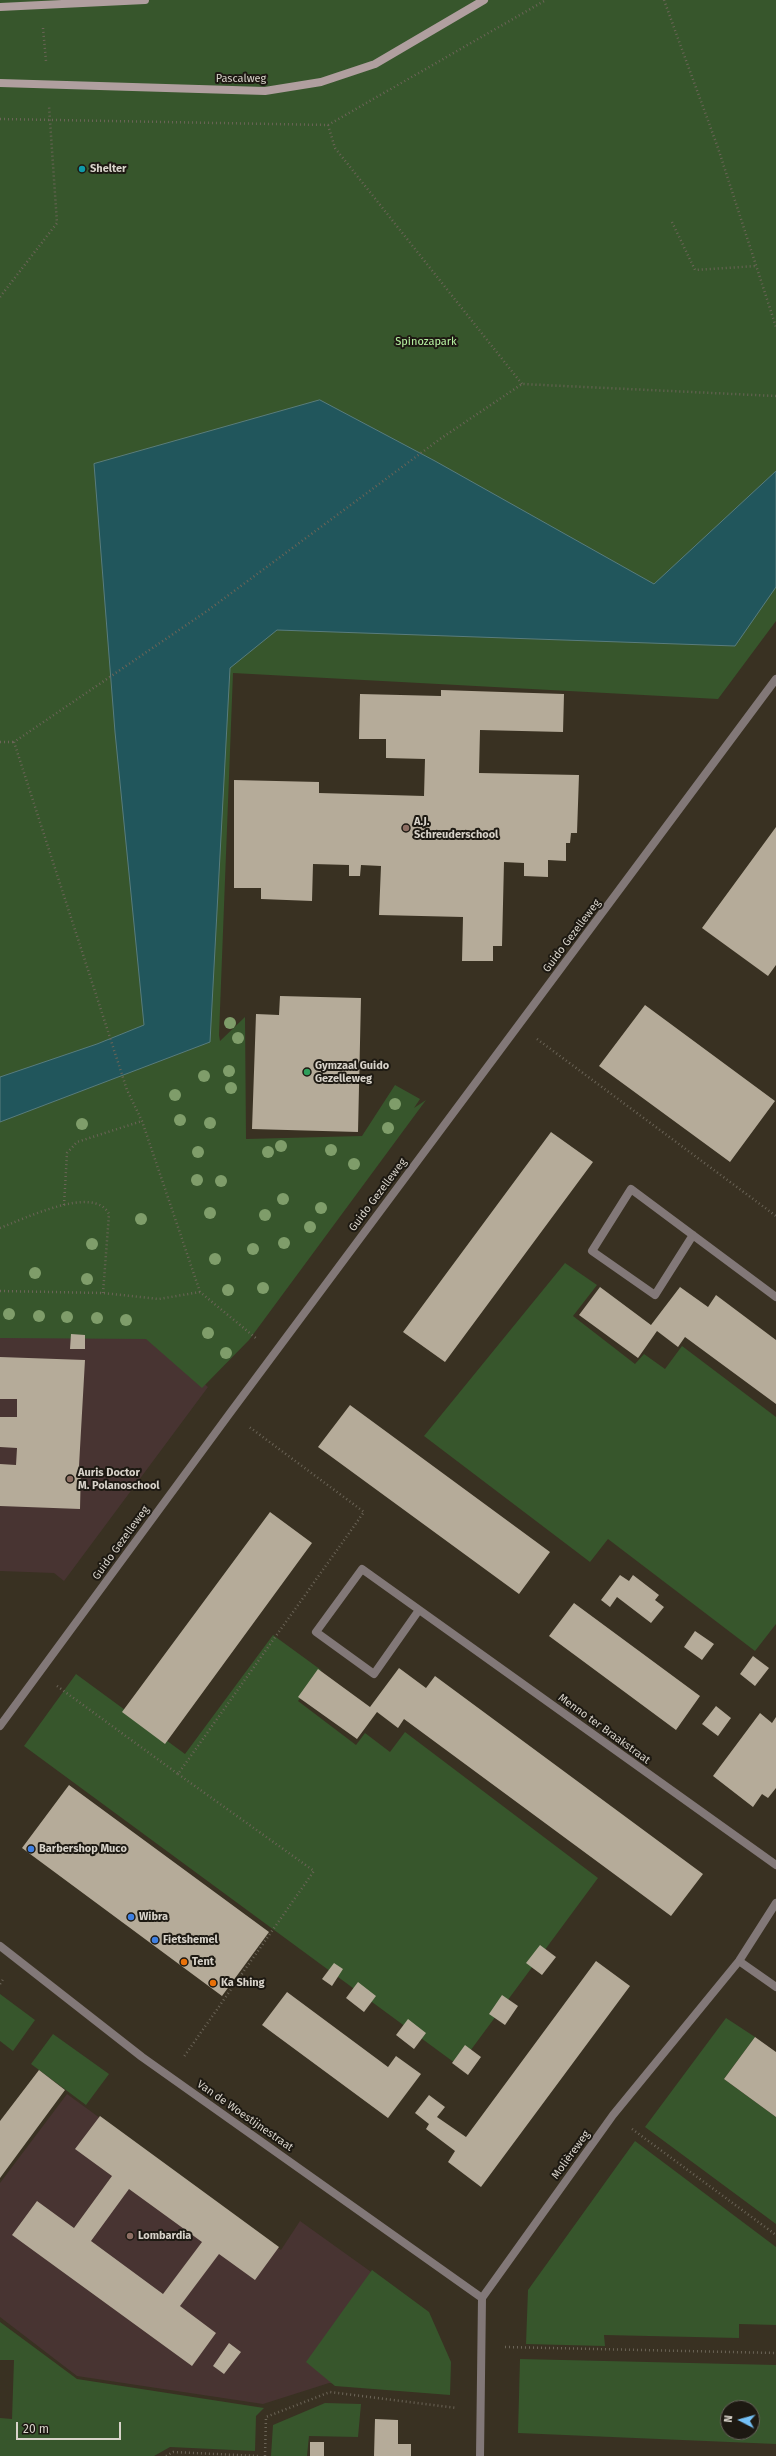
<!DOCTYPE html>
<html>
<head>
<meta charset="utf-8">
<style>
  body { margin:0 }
  #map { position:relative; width:776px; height:2456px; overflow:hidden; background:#393122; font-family:"Fira Sans",sans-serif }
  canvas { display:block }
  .north { position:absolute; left:720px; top:2400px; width:40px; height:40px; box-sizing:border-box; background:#1d1912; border:1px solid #68635c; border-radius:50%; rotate:276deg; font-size:11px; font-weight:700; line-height:16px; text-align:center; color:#d8d3ca }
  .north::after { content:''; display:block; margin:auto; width:14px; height:18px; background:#74c0f6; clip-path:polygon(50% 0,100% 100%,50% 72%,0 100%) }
  .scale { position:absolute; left:16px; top:2422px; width:105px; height:18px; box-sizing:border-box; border:2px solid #d8d3ca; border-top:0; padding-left:5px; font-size:12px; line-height:14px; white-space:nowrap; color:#d8d3ca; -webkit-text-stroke:3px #1d1912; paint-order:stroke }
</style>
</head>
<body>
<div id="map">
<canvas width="776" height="2456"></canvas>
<div class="north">N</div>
<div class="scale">20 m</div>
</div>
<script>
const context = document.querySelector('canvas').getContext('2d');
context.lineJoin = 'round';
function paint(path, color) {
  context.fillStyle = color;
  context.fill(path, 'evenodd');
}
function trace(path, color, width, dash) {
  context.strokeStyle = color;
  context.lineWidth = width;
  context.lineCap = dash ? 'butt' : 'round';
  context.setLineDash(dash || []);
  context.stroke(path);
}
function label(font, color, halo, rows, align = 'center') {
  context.font = font + ' "Fira Sans",sans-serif';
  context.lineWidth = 4;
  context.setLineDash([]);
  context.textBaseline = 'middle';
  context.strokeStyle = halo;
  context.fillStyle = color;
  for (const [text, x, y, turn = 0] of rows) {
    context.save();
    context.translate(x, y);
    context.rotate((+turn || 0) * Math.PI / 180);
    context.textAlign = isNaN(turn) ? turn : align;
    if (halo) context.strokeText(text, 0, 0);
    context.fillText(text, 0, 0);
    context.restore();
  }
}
paint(new Path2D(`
  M 0,1331 L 147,1334 L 208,1387 L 64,1581 L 54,1573 L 0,1571 Z
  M 67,2094 L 281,2250 L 300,2221 L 427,2312 L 449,2392 L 329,2383 L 263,2404 L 77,2376 L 0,2317 L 0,2183 Z`), '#483432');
paint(new Path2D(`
  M 0,0 L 776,0 L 776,621 L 718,699 L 233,673 L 219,1035 L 220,1041 L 245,1017 L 246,1139 L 362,1136 L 395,1085 L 420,1099 L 414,1108 L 426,1100 L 249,1340 L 202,1388 L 146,1339 L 0,1338 Z
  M 565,1263 L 597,1285 L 573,1316 L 635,1364 L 644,1354 L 665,1369 L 682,1346 L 776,1417 L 776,1624 L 755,1651 L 608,1539 L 590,1562 L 424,1436 Z
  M 273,1635 L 321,1670 L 298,1701 L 356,1745 L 365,1733 L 390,1752 L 405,1732 L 598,1878 L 459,2066 L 24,1746 L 76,1674 L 185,1754 Z
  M 0,1994 L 35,2020 L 13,2051 L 0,2041 Z
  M 726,2018 L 755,2037 L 724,2079 L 776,2117 L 776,2224 L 645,2127 Z
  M 53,2034 L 109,2074 L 86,2105 L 31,2064 Z
  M 635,2141 L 776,2247 L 776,2325 L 739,2324 L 739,2338 L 604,2335 L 605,2346 L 526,2344 L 528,2290 Z
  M 372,2270 L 429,2312 L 451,2362 L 450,2395 L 335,2386 L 306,2362 Z
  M 0,2322 L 77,2379 L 264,2408 L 256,2416 L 255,2451 L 170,2447 L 154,2456 L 0,2456 L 0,2418 L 12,2419 L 14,2360 L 0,2360 Z
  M 520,2359 L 776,2365 L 776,2444 L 518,2433 ZM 728,2408 L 752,2408 L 752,2432 L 728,2432 Z
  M 325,2403 L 361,2404 L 358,2437 L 309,2436 L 307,2456 L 271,2456 L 273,2425 Z`), '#37562c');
const water = new Path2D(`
  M 320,400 L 435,461 L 654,584 L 776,471 L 776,587 L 735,646 L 277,630 L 230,668 L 210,1042 L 0,1122 L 0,1077 L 97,1044 L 144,1025 L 115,732 L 94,464 Z`);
paint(water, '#21565c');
trace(water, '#587c7d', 1);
paint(new Path2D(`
  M 441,690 L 564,694 L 563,732 L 480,730 L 479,773 L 579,775 L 577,833 L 571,833 L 570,843 L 566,843 L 566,861 L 548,860 L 548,877 L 524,876 L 524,863 L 504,862 L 502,946 L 493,946 L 493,961 L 462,961 L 463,917 L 379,915 L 381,866 L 361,865 L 360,876 L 349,876 L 349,865 L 313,864 L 312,901 L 261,899 L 261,888 L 234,888 L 234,780 L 319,782 L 319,793 L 424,796 L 425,759 L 386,758 L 386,739 L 359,739 L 360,694 L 441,696 Z
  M 776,827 L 776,965 L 768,976 L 702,928 Z
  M 280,996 L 361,998 L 358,1132 L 252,1129 L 256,1014 L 279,1015 Z
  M 645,1005 L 775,1101 L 730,1162 L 599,1066 Z
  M 551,1132 L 593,1162 L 445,1362 L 403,1332 Z
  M 600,1287 L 651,1325 L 680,1287 L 708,1307 L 716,1295 L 776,1340 L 776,1404 L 685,1337 L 678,1347 L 657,1331 L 638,1358 L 579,1315 Z
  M 71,1334 L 85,1335 L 85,1349 L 70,1349 Z
  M 0,1357 L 85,1360 L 79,1466 L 81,1466 L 80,1509 L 0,1506 L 0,1464 L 16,1465 L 17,1448 L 0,1447 L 0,1417 L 17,1417 L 17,1399 L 0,1399 Z
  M 350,1405 L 550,1552 L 519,1594 L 318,1447 Z
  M 270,1512 L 312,1543 L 165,1744 L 122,1712 Z
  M 620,1575 L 629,1581 L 633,1575 L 659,1595 L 655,1600 L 664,1607 L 651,1623 L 617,1597 L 610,1607 L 601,1600 Z
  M 574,1603 L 700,1696 L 676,1730 L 549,1636 Z
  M 695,1631 L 714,1644 L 702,1660 L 684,1647 Z
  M 753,1656 L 769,1668 L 755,1686 L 740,1674 Z
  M 399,1668 L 426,1688 L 435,1676 L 703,1874 L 671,1916 L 404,1719 L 398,1728 L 377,1712 L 357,1739 L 298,1697 L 318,1669 L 370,1707 Z
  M 716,1706 L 731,1718 L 718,1736 L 702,1724 Z
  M 760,1713 L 772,1723 L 776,1717 L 776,1788 L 768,1798 L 762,1794 L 753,1807 L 713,1776 Z
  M 69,1785 L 269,1932 L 222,1996 L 22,1848 Z
  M 540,1945 L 556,1957 L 542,1975 L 526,1963 Z
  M 596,1961 L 630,1986 L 481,2187 L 448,2162 L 455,2151 L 426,2129 L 429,2124 L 415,2113 L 429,2095 L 445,2107 L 437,2117 L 466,2137 Z
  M 334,1963 L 343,1969 L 332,1986 L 322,1979 Z
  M 358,1982 L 376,1996 L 364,2012 L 346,1998 Z
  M 287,1992 L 388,2067 L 396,2056 L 421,2074 L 388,2118 L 262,2025 Z
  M 502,1995 L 518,2006 L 505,2025 L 489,2014 Z
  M 408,2019 L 426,2033 L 414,2049 L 396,2035 Z
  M 755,2037 L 776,2052 L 776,2117 L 724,2079 Z
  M 465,2045 L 481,2057 L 468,2075 L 452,2063 Z
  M 39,2070 L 65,2090 L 0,2178 L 0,2121 Z
  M 100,2116 L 279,2247 L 255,2280 L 219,2254 L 180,2306 L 216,2333 L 192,2366 L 12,2235 L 37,2201 L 74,2228 L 112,2176 L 75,2149 ZM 129,2189 L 202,2242 L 163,2294 L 91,2241 Z
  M 229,2343 L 241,2352 L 224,2374 L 213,2366 Z
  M 375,2419 L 398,2420 L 398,2444 L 411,2444 L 411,2456 L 374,2456 Z
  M 310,2442 L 324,2442 L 324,2456 L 310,2456 Z`), '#b5ab99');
trace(new Path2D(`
  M 664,0 L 718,148 L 776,327
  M 43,28 L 46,61
  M 0,119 L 328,125 L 546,0
  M 328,125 L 335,148 L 522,384
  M 672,222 L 695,270 L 756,266
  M 0,297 L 57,223 L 49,106
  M 0,742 L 14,742
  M 537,1039 L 776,1216
  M 64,1205 L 67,1153 L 77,1142 L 142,1121
  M 0,1228 C 24,1219 94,1184 109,1214 L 103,1293
  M 0,1291 L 103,1293 L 159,1299 L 200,1292 L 257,1339
  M 200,1292 L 142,1121 L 127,1090 L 14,742 L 207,611 L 440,439 L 522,384 L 776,396
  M 57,1686 L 178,1774 L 364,1512 L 248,1426
  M 178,1774 L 314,1871 L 183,2058
  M 0,1984 L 4,1978
  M 632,2129 L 776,2235
  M 505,2347 L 776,2353
  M 166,2456 L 173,2452 L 258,2456
  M 265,2456 L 266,2417 L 330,2392 L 457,2408`), '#6b6457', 2.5, [1, 3]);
trace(new Path2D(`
  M 693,1235 L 655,1295 L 592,1251 L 631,1189 L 776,1297
  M 419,1610 L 374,1674 L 316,1632 L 362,1569 L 776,1865
  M 0,1726 L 230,1413 L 776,679
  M 0,1946 L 142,2057 L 482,2298
  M 739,1961 L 776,1987
  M 480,2456 L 482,2298 L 613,2115 L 739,1961 L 776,1903`), '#827878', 8);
trace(new Path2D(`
  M 0,7 L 145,0
  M 0,83 L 265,91 L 321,82 L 375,64 L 484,0`), '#b09f9f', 8);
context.fillStyle = '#7f9d6a';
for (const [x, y] of [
  [230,1023],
  [238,1038],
  [229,1071],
  [204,1076],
  [231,1088],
  [175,1095],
  [395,1104],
  [180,1120],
  [210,1123],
  [82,1124],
  [388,1128],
  [281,1146],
  [331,1150],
  [198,1152],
  [268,1152],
  [354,1164],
  [197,1180],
  [221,1181],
  [283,1199],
  [321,1208],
  [210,1213],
  [265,1215],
  [141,1219],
  [310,1227],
  [284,1243],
  [92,1244],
  [253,1249],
  [215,1259],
  [35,1273],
  [87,1279],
  [263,1288],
  [228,1290],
  [9,1314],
  [39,1316],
  [67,1317],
  [97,1318],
  [126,1320],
  [208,1333],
  [226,1353]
]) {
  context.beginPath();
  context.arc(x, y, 6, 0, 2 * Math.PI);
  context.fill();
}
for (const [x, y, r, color] of [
  [82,169,4,"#0f9aa8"],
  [406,828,4,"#8d6e63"],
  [307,1072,4,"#2e9e5b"],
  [70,1479,4,"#8d6e63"],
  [31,1849,4,"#3f7fe0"],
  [131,1917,4,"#3f7fe0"],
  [155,1940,4,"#3f7fe0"],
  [184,1962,4,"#e8710a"],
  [213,1983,4,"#e8710a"],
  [130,2236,4,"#8d6e63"]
]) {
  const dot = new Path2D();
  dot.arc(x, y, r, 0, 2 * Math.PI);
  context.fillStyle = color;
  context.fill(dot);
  trace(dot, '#1d1912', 1.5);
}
label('11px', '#d8d3ca', '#1d1912', [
  ["Pascalweg",241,79],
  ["Guido Gezelleweg",572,936,-53],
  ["Guido Gezelleweg",378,1195,-53],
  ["Guido Gezelleweg",121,1543,-54],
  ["Menno ter Braakstraat",604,1729,36],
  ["Van de Woestijnestraat",245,2116,35],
  ["Molièreweg",571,2155,-54]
]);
label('bold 11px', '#d8d3ca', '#1d1912', [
  ["Shelter",90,169],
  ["A.J.",414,822],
  ["Schreuderschool",414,835],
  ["Gymzaal Guido",315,1066],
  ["Gezelleweg",315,1079],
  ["Auris Doctor",78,1473],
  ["M. Polanoschool",78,1486],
  ["Barbershop Muco",39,1849],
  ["Wibra",139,1917],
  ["Fietshemel",163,1940],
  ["Tent",192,1962],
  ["Ka Shing",221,1983],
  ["Lombardia",138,2236]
], 'left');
label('11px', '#b9f5a4', '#1d1912', [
  ["Spinozapark",426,342]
]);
</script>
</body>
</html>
